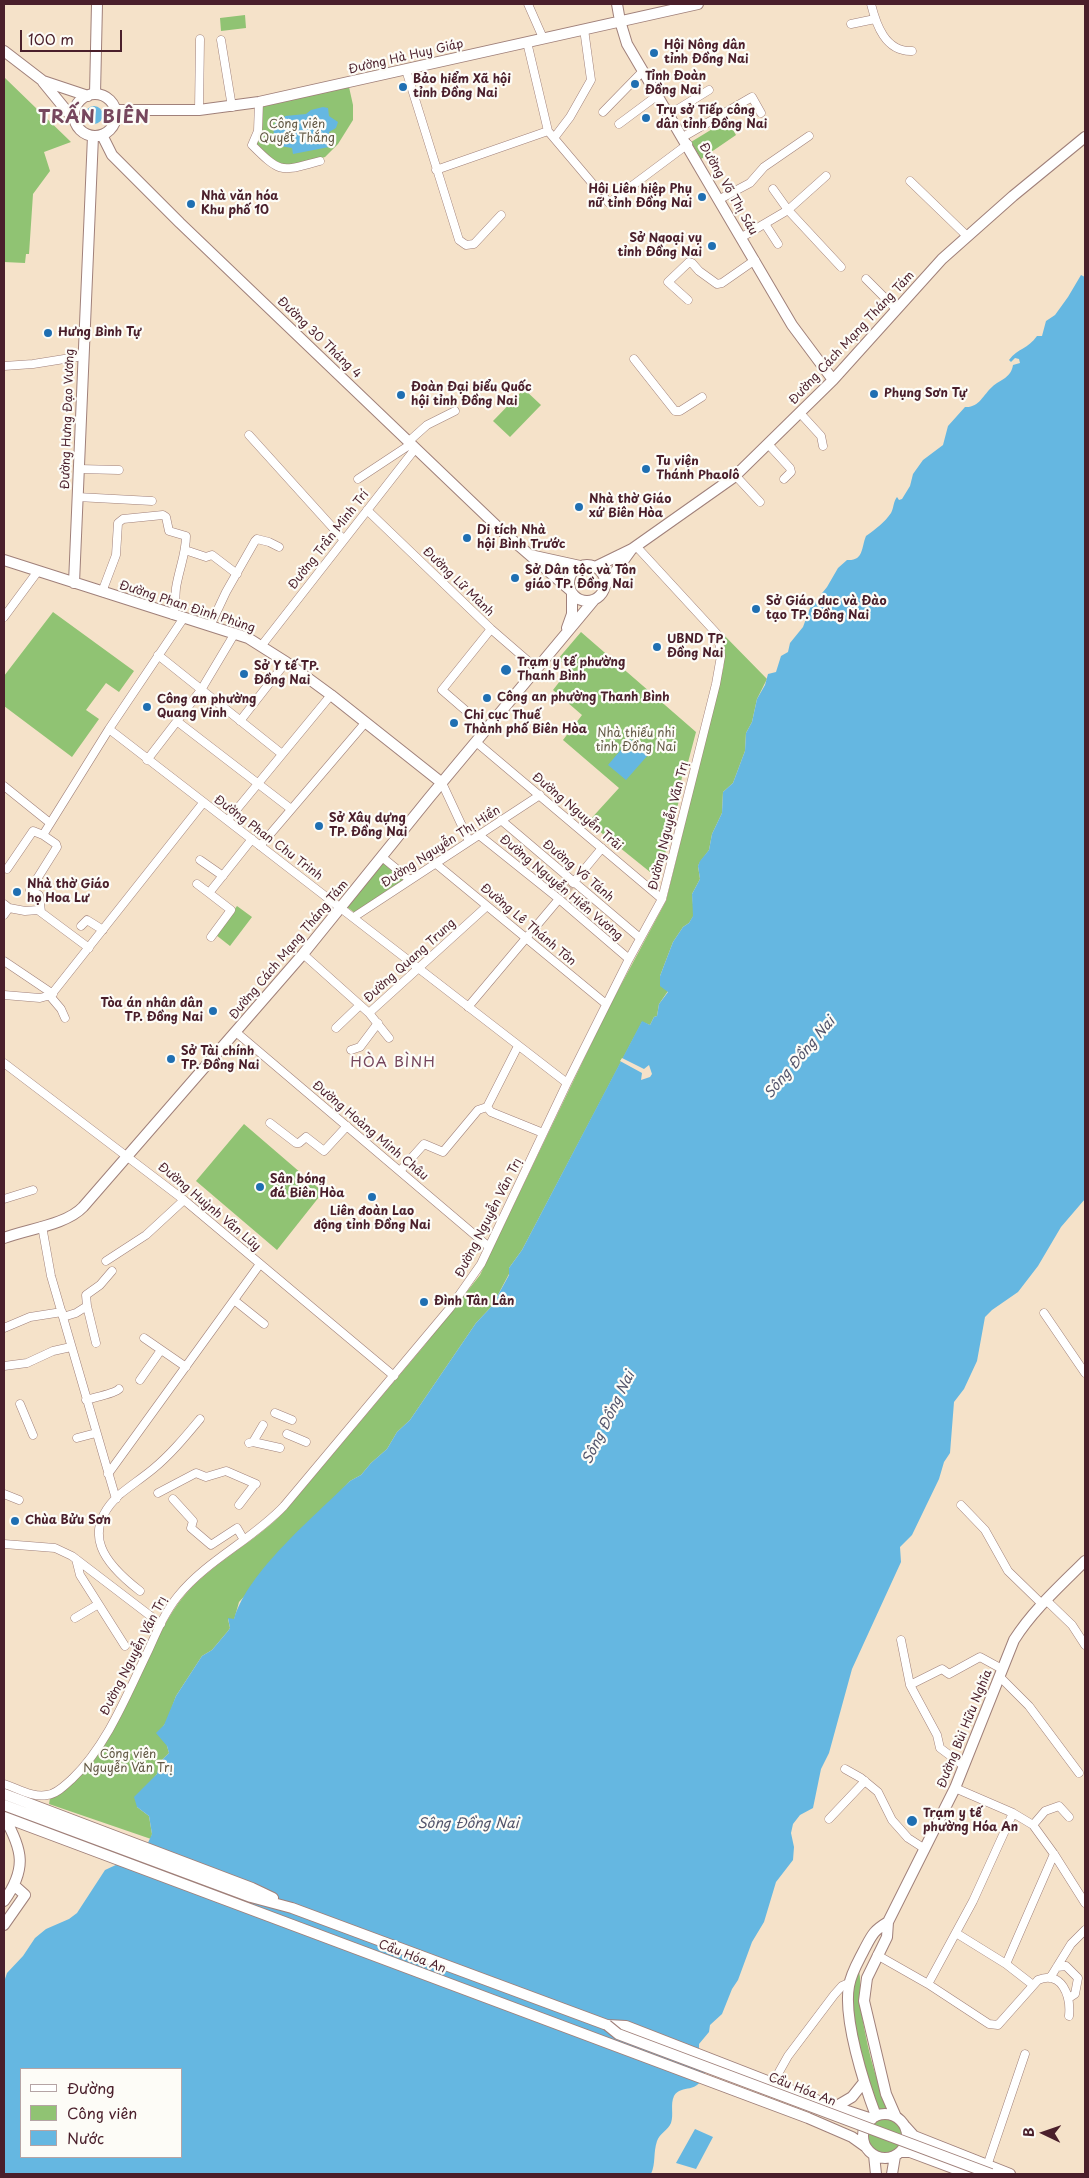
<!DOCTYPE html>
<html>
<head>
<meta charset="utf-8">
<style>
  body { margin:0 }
  #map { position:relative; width:1089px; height:2178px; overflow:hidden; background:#f5e2c9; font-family:"Playpen Sans",sans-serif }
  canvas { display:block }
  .frame { position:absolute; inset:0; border:5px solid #4a1f2b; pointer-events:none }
  .legend { position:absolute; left:20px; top:2068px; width:162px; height:90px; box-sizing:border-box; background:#fdfcf7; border:1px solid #b5a4a5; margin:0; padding:6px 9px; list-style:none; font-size:15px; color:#4a1f2b }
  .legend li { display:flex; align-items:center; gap:10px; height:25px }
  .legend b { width:25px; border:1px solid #b5a4a5 }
  .north { position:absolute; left:1019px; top:2108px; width:50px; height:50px; -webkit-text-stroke:4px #fdfcf7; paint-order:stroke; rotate:273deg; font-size:14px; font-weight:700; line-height:20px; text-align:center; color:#4a1f2b }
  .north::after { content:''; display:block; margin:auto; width:18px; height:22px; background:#4a1f2b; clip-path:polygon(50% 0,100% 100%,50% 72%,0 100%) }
  .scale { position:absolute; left:20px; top:30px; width:102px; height:22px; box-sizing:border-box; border:2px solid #4a1f2b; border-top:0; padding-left:6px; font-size:15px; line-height:18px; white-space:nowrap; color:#4a1f2b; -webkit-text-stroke:4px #fdfcf7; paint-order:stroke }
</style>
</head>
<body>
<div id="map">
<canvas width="1089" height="2178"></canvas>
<div class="frame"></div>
<ul class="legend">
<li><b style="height:6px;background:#fff"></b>Đường</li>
<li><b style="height:14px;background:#90c373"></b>Công viên</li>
<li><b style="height:14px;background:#65b7e1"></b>Nước</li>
</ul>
<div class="north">B</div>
<div class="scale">100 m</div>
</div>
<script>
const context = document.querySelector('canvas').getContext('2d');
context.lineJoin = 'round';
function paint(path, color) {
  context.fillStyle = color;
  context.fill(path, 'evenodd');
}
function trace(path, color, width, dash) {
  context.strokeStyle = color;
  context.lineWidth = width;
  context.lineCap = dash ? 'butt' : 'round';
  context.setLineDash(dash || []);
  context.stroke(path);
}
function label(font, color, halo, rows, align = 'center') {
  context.font = font + ' "Playpen Sans",sans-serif';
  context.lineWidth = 4.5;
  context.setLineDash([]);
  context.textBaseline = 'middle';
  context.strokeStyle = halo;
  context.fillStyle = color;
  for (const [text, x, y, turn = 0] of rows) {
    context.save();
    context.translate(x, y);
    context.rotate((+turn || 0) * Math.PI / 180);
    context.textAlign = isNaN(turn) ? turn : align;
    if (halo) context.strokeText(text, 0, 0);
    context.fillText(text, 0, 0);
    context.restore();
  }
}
paint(new Path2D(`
  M 245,15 L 246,28 L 221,31 L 220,18 Z
  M 4,77 L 71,142 L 44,152 L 50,171 L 33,194 L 29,254 L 26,254 L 25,263 L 4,262 Z
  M 349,87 L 353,105 L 353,120 L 338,144 L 325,157 L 316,160 L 282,168 L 254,144 L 261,106 Z
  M 727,120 L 736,135 L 701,159 L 691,142 Z
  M 524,389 L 541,405 L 510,437 L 493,421 Z
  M 53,612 L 134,671 L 119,692 L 106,683 L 86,710 L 99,719 L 72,757 L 4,706 L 4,676 Z
  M 717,628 L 767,679 L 757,699 L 752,722 L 746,733 L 745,751 L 733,783 L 723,792 L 722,813 L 712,834 L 709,850 L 700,862 L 698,866 L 700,879 L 692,894 L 694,915 L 689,923 L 683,927 L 673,942 L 660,976 L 668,991 L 659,1004 L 657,1016 L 654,1017 L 650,1025 L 642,1022 L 522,1250 L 509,1268 L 509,1274 L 492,1306 L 476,1323 L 410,1420 L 397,1432 L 387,1449 L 371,1463 L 361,1475 L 350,1481 L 239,1602 L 234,1620 L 228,1619 L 230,1628 L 228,1631 L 212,1650 L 202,1656 L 176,1696 L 167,1721 L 162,1728 L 169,1753 L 160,1762 L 157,1774 L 149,1784 L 137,1807 L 149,1816 L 152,1834 L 151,1839 L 49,1804 L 50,1798 C 112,1770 138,1665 173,1611 C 201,1567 251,1547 286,1510 L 424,1346 L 480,1275 L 608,1009 L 666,901 L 724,665 L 724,642 Z
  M 581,632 L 696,732 L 686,770 L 683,772 L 680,787 L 682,789 L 660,873 L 650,872 L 588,822 L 619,788 L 563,740 L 582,715 L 553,690 L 570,668 L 558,659 Z
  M 383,861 L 406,880 L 355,913 L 347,907 Z
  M 237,906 L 252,917 L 230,946 L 216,935 Z
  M 244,1124 L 323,1192 L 277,1250 L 196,1181 Z
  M 858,1968 C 862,1979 859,1991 860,2002 C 865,2039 874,2077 889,2111 L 878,2112 C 865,2077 851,2028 852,1990 C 853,1983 856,1975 858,1968 Z
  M867 2136a18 18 0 1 1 36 0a18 18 0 1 1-36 0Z`), '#90c373');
paint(new Path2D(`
  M85 115a9 9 0 1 1 18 0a9 9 0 1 1-18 0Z
  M 323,107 L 328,108 L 329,116 L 338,122 L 336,128 L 329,132 L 329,147 L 293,154 L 292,148 L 280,146 L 275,142 L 273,127 L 276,122 L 283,121 L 285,116 L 306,114 L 311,110 Z
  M 1081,275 L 1085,277 L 1085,1199 L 1061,1227 L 1038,1266 L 1018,1292 L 992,1310 L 985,1317 L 977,1361 L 964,1389 L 954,1402 L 950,1453 L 944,1462 L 939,1479 L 912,1535 L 900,1547 L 901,1562 L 852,1669 L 829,1753 L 821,1769 L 813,1808 L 800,1815 L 793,1824 L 791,1833 L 794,1847 L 793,1860 L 776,1882 L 764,1922 L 752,1942 L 738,1980 L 732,1989 L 722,2014 L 710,2025 L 709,2032 L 699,2044 L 699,2059 L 705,2072 C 698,2096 682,2083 674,2096 C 670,2104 674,2115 671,2123 C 668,2130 660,2133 657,2141 C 653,2153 656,2163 651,2174 L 4,2174 L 4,1982 L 7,1973 L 23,1956 L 35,1938 L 46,1929 L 69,1919 L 77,1913 L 105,1870 L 131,1858 L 147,1845 L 152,1834 L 149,1816 L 137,1807 L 134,1797 L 157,1774 L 160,1762 L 169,1753 L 167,1746 L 156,1733 L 164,1725 L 176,1696 L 202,1656 L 212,1650 L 228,1631 L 230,1628 L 228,1618 L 234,1619 C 248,1571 313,1518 350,1481 L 361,1475 L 371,1463 L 387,1449 L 397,1432 L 410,1420 L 476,1323 L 492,1306 L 509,1275 L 509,1268 L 522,1250 L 642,1021 L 650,1025 L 654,1017 L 657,1016 L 659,1004 L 668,992 L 660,986 L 660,976 L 673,942 L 683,927 L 689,923 L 693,916 L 692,894 L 700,879 L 698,866 L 700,861 L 709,850 L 712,834 L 722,813 L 723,792 L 733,783 L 745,751 L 746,733 L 752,722 L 757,699 L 765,685 L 768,674 L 776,672 L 781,656 L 788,652 L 790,643 L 803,627 L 810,608 L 827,587 L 838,568 L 847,560 C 864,561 861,548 866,536 C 877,528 884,523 891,513 C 894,508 893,502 897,497 L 899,500 L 902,499 L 910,486 L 913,474 L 923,460 L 943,445 L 948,426 L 965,407 C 979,408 983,395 992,387 C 1001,379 1011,378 1013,365 L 1020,363 L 1019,359 L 1015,358 L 1011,362 L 1009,360 C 1018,348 1028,349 1037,336 L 1042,336 L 1046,321 L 1055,315 L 1068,297 ZM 21,2069 L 181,2069 L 181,2157 L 21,2157 Z
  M 630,739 L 648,755 L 626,780 L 608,765 Z
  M 695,2129 L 713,2137 L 696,2169 L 676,2163 Z`), '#65b7e1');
paint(new Path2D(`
  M 622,1058 L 644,1069 L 649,1065 L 652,1074 L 650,1077 L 641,1080 L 642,1073 L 620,1061 Z`), '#f5e2c9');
trace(new Path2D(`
  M 559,899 L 573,883`), '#d3bba9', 8, [8, 4]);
const minor = new Path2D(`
  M 528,4 L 543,38
  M 871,4 C 876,24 885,52 912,51
  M 851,24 L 875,19
  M 221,40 L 232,107
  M 527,42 L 548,131 L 609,203 L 688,144
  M 406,70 L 459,240 L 466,245 L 474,244 L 501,215
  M 259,102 L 258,131 L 252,145 C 282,175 281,171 320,161
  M 199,110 L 200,39
  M 603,112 L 643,71
  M 670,114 L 709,90
  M 619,124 L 658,95
  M 683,137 L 752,97 L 761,113
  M 554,138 L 570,117 L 591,80 L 584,29
  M 436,170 L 548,131
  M 910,181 L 967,236
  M 773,189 L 788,210 L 841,267
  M 720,199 L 750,183 L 764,167 L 809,136
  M 765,224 L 778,244
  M 742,237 L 788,210 L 826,176
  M 866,279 L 896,309
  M 688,300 L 668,282 L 689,262 L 692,263 L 699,271 L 717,284 L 722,283 L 755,260
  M 634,359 L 675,411 L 680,411 L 702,397
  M 4,366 L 33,364 L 83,356
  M 800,413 L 821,436 L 823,446
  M 249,435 L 343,539
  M 408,442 L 427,425 L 455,411
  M 768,444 L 790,468 L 791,472 L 784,479
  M 79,469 L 119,470
  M 735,475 L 760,502
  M 358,479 L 411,444
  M 77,497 L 152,501
  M 367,510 L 491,629 L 536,668
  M 185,550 L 206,557 L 212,555 L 237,574
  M 102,592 L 116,555 L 118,523 L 123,519 L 163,515 L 166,517 L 169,531 L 186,536 C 186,554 179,569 176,588 C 175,597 176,606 173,615
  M 4,617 L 38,571
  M 183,619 L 109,729 L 567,1083
  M 210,626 L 226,592 L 255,541 L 257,539 L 269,542 L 279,547
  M 262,645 L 415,449
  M 158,655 L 282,754
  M 240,721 L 286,662
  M 178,722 L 291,809
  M 487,729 L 442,690 L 491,629
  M 476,742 L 662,899
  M 147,760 L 201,690 L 235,633
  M 442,783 L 469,841
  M 4,786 L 50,823
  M 228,820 L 331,695
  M 501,820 L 640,938
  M 479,835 L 559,899 L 629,959
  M 260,846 L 365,723
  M 382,857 L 410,880
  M 200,860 L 223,876
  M 435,863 L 606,1004
  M 7,869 L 33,831 L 43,835 L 109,729
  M 573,883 L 602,848
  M 197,884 L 209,893 L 252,839
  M 209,893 L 231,910 L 211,937
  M 4,904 L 9,908 L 4,915
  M 9,908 L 25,911 L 38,910 L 89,948
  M 41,912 L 39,895 L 30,890 L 57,847 L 56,844 L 43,835
  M 354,917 L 540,795
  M 81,926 L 87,920 L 103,930
  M 303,954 L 369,1013 L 487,906
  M 4,961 L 53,994
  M 4,995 L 40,998 L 51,995 L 203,803
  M 50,996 L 61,1009 L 65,1018
  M 468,1007 L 559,899
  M 369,1013 L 389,1038
  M 336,1028 L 360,1005
  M 237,1033 L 489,1247
  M 518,1046 L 487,1107 L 491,1112 L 543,1133
  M 351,1050 L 360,1047 L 378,1023
  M 4,1063 L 184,1200 L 394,1376
  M 270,1123 L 296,1143 L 299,1143 L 306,1137 L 324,1151 L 347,1126
  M 400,1171 L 424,1144 L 443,1152 L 478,1110 L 487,1107
  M 4,1199 L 33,1190
  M 42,1226 L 51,1276 L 116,1499
  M 106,1261 L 146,1235 L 184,1200
  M 234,1300 L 264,1324
  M 87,1306 L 96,1343
  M 1044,1313 L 1085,1373
  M 63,1317 L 76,1313 L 87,1306 L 86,1295 L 100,1285 L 112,1271
  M 4,1328 L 30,1317 L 62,1312
  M 144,1338 L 186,1367
  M 4,1366 L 27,1363 L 53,1351 L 71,1347
  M 140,1380 L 161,1350
  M 86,1400 C 95,1397 114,1394 119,1389
  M 20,1404 L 33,1435
  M 275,1413 L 292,1420
  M 287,1434 L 306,1442
  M 77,1438 L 96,1433
  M 253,1442 L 263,1425
  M 249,1443 L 253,1442 L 280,1448
  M 108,1474 L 260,1264
  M 158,1493 L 196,1473 L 206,1477 L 226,1471 L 256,1484
  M 4,1494 L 19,1500
  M 173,1499 L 193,1521 L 191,1528 L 211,1545 L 237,1528 L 244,1540
  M 239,1505 L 255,1484
  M 961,1505 L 985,1530 L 1008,1571 L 1042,1604
  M 4,1544 L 55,1548 L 72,1556 L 161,1624
  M 76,1559 L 80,1575 L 125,1646
  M 140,1591 C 105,1564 79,1533 119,1495 C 130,1486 142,1478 153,1469 C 171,1454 185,1437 200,1419
  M 1046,1600 L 1072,1625 L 1085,1645
  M 75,1618 L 97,1605
  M 901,1640 L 910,1685 L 937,1735 L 940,1748 L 964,1766
  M 1000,1677 L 1029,1706 L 1079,1773
  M 910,1685 L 942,1669 L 949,1674 L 980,1657 L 1002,1669
  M 845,1769 L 861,1778 L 878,1792 L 892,1820 L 908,1838 L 925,1849
  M 4,1784 C 17,1788 33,1798 47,1795 C 57,1794 65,1785 72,1779 C 108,1744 127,1694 149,1649 C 157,1631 165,1612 178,1596 C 207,1560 252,1540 284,1506 L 450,1308 L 481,1264 L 567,1083 L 629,959 L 662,899 L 716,684 L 721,656 L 718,635 L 636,546
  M 955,1788 L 1013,1813 L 1033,1825 L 1054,1854 L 1085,1903
  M 829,1819 L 865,1781
  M 1033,1825 L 1045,1811 L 1059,1806 L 1069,1817
  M 956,1933 L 1006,1964 L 1033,1985
  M 877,1955 L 928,1984 L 989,2024 L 998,2025 L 1038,1980 C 1062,1970 1071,1996 1069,2016
  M 1006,1964 L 1054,1854
  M 1057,1967 L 1066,1966 L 1078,1978 L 1075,1994 L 1069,1998
  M 1050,1978 L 1071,1944 L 1085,1930
  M 928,1984 L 973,1901 L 1013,1813
  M 779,2072 L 788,2056 L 834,1995 L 842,1986 L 849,1983
  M 987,2166 L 1025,2054`);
const major = new Path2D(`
  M 617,4 L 620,21 L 627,44 L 792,325 L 833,380
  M 4,51 L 43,81 L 88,96
  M 43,82 L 75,121
  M 95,94 L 97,4
  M74 115a21 21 0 1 1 42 0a21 21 0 1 1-42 0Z
  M 115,110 L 199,110 L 259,102 L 698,4
  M 102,135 L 112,155 L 180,223 L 502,531 L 570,590
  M 530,555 L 580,566
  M 4,560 L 248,638 L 286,662 L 331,695 L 442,783
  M569 583a18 18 0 1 1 36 0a18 18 0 1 1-36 0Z
  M 595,567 L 632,549 L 734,477 L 833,380 L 942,259 L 1013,196 L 1085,137
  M 74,583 L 93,136
  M 605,586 L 631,550
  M 567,628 L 572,614 L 572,595
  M 4,1238 C 27,1229 66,1225 83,1207 L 303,954 L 429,798 L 594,600
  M 4,1794 L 252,1888 L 273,1898
  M 4,1805 L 251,1897 L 292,1908 L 607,2025 L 626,2026 L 829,2105 L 872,2119
  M 4,1817 L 808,2118 L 852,2137 L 866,2147
  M 4,1901 C 27,1869 23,1850 4,1817
  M 4,1925 L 25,1895 L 15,1886
  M 835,2107 L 852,2097 L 864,2082
  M863 2136a22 22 0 1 1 44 0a22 22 0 1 1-44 0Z
  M 876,2116 C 864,2084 843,2019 849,1986 C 851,1973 858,1962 864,1950 C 872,1935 873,1931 888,1922
  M 896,2117 L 886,2094 L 864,2001 L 867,1978 L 887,1937 L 888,1922 L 955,1788 L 1014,1640 C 1033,1610 1060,1586 1085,1561
  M 905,2126 L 914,2136 L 1010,2174
  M 900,2152 L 910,2152 L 969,2174
  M 874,2155 L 876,2174
  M 892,2174 L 895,2156`);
trace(minor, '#a0807a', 9);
trace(major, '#a0807a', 12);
trace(minor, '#fff', 8);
trace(major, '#fff', 10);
const majorBridge = new Path2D(`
  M 607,2025 L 618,2034 L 991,2174`);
trace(majorBridge, '#a0807a', 12, []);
trace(majorBridge, '#fff', 10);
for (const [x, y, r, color] of [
  [654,53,5,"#1f6fb2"],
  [635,84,5,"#1f6fb2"],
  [403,87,5,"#1f6fb2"],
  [646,118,5,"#1f6fb2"],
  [702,197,5,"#1f6fb2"],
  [191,204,5,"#1f6fb2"],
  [712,246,5,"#1f6fb2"],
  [48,333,5,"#1f6fb2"],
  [874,394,5,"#1f6fb2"],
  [401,395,5,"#1f6fb2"],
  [646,469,5,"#1f6fb2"],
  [579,507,5,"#1f6fb2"],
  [467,538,5,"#1f6fb2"],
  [515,578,5,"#1f6fb2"],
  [756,609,5,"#1f6fb2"],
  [657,647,5,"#1f6fb2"],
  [506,670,6,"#1f6fb2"],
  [244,674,5,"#1f6fb2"],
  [487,698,5,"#1f6fb2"],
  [147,707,5,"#1f6fb2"],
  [454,723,5,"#1f6fb2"],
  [319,826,5,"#1f6fb2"],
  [17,892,5,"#1f6fb2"],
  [213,1011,5,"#1f6fb2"],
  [171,1059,5,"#1f6fb2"],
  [260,1187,5,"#1f6fb2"],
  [372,1197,5,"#1f6fb2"],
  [424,1302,5,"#1f6fb2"],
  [15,1521,5,"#1f6fb2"],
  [912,1821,6,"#1f6fb2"]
]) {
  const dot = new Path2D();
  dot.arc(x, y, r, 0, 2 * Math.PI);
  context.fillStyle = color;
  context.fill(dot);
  trace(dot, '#fdfcf7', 2);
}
label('bold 12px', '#4a1f2b', '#fdfcf7', [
  ["Hội Nông dân",664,46],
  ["tỉnh Đồng Nai",664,60],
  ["Tỉnh Đoàn",645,77],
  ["Đồng Nai",645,91],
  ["Bảo hiểm Xã hội",413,80],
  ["tỉnh Đồng Nai",413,94],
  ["Trụ sở Tiếp công",656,111],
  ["dân tỉnh Đồng Nai",656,125],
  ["Hội Liên hiệp Phụ",692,190,"right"],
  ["nữ tỉnh Đồng Nai",692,204,"right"],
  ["Nhà văn hóa",201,197],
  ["Khu phố 10",201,211],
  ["Sở Ngoại vụ",702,239,"right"],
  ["tỉnh Đồng Nai",702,253,"right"],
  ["Hưng Bình Tự",58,333],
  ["Đoàn Đại biểu Quốc",411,388],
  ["hội tỉnh Đồng Nai",411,402],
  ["Phụng Sơn Tự",884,394],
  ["Tu viện",656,462],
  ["Thánh Phaolô",656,476],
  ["Nhà thờ Giáo",589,500],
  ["xứ Biên Hòa",589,514],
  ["Di tích Nhà",477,531],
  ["hội Bình Trước",477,545],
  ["Sở Dân tộc và Tôn",525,571],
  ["giáo TP. Đồng Nai",525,585],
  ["Sở Giáo dục và Đào",766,602],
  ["tạo TP. Đồng Nai",766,616],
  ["UBND TP.",667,640],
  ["Đồng Nai",667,654],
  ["Trạm y tế phường",517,663],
  ["Thanh Bình",517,677],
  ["Sở Y tế TP.",254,667],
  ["Đồng Nai",254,681],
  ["Công an phường Thanh Bình",497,698],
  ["Công an phường",157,700],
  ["Quang Vinh",157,714],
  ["Chi cục Thuế",464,716],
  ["Thành phố Biên Hòa",464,730],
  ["Sở Xây dựng",329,819],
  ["TP. Đồng Nai",329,833],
  ["Nhà thờ Giáo",27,885],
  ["họ Hoa Lư",27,899],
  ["Tòa án nhân dân",203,1004,"right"],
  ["TP. Đồng Nai",203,1018,"right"],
  ["Sở Tài chính",181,1052],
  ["TP. Đồng Nai",181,1066],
  ["Sân bóng",270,1180],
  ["đá Biên Hòa",270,1194],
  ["Liên đoàn Lao",372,1212,"center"],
  ["động tỉnh Đồng Nai",372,1226,"center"],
  ["Đình Tân Lân",434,1302],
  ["Chùa Bửu Sơn",25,1521],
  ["Trạm y tế",923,1814],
  ["phường Hóa An",923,1828]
], 'left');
label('12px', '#4a1f2b', '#fdfcf7', [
  ["Đường Hà Huy Giáp",406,57,-13],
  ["Đường Võ Thị Sáu",728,189,60],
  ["Đường 30 Tháng 4",319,338,44],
  ["Đường Cách Mạng Tháng Tám",852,338,-47],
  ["Đường Hưng Đạo Vương",68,419,-88],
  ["Đường Trần Minh Trí",329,540,-52],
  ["Đường Lữ Mành",458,582,44],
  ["Đường Phan Đình Phùng",187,607,18],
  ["Đường Nguyễn Trãi",577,812,40],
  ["Đường Nguyễn Văn Trị",669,826,-76],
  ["Đường Phan Chu Trinh",268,838,37],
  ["Đường Nguyễn Thị Hiền",441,847,-33],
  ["Đường Võ Tánh",578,871,40],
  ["Đường Nguyễn Hiền Vương",561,888,40],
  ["Đường Lê Thánh Tôn",528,925,40],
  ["Đường Cách Mạng Tháng Tám",289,950,-50],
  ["Đường Quang Trung",410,961,-42],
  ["Đường Hoàng Minh Châu",370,1131,40],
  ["Đường Huỳnh Văn Lũy",209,1207,40],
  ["Đường Nguyễn Văn Trị",489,1218,-63],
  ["Đường Nguyễn Văn Trị",134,1656,-63],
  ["Đường Bùi Hữu Nghĩa",965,1729,-68],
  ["Cầu Hóa An",412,1957,21],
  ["Cầu Hóa An",802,2090,21]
]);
label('12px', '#625844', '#fdfcf7', [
  ["Công viên",297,125],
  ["Quyết Thắng",297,139],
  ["Nhà thiếu nhi",636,734],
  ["tỉnh Đồng Nai",636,748],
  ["Công viên",128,1755],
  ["Nguyễn Văn Trị",128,1769]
]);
label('italic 14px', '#53546b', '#fdfcf7', [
  ["Sông Đồng Nai",800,1058,-50],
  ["Sông Đồng Nai",609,1418,-64],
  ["Sông Đồng Nai",468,1824]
]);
context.letterSpacing = '1px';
label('15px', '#76475d', '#fdfcf7', [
  ["HÒA BÌNH",393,1063]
]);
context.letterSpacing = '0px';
context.letterSpacing = '1px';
label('bold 18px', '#76475d', '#fdfcf7', [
  ["TRẤN BIÊN",94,118]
]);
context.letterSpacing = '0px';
</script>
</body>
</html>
